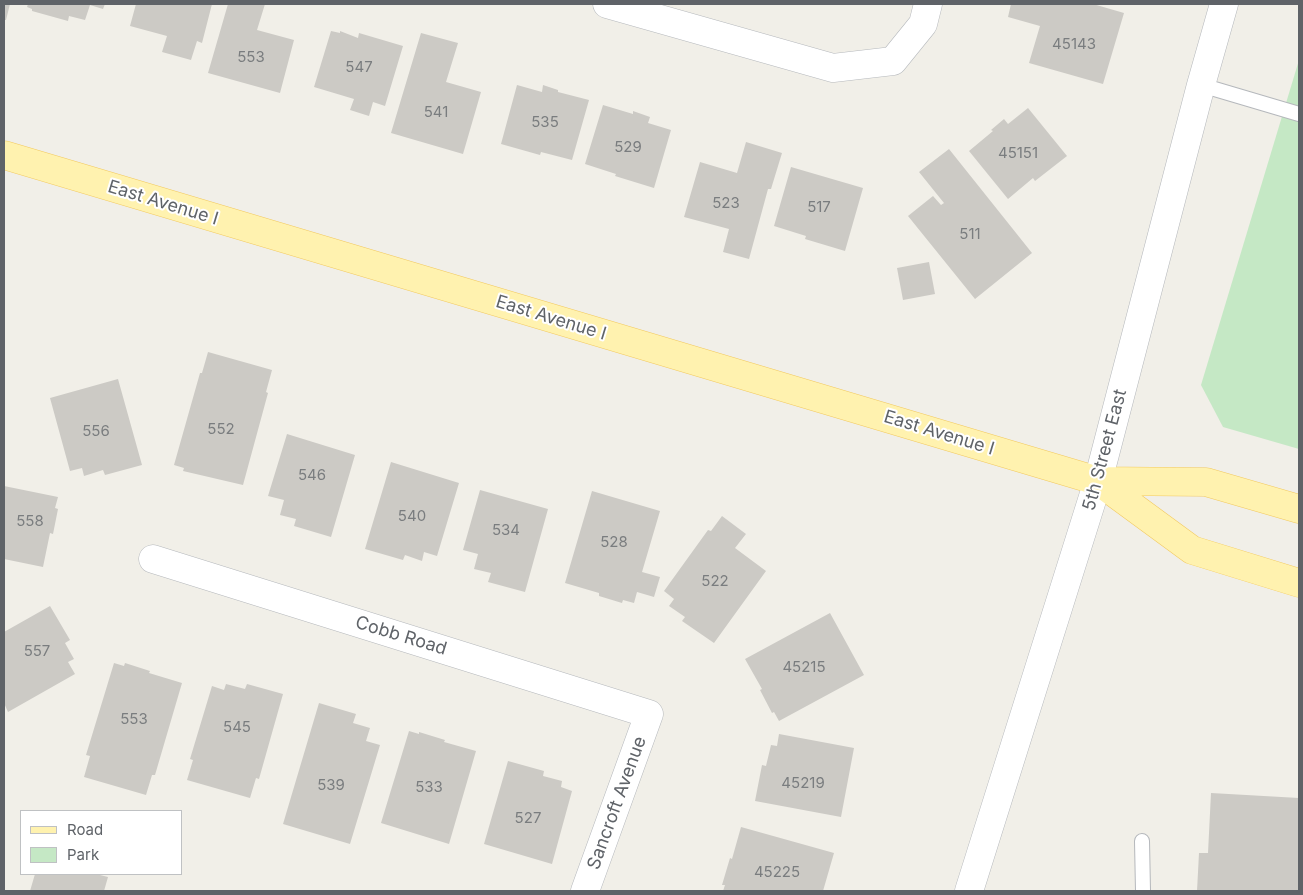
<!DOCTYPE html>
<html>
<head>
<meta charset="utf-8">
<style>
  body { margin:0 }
  #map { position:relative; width:1303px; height:895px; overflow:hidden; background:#f1efe8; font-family:Inter,sans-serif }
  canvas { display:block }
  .frame { position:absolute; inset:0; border:5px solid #5f6368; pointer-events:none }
  .legend { position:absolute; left:20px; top:810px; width:162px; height:65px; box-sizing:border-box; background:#fff; border:1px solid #bfc1c3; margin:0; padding:6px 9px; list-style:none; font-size:15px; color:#5f6368 }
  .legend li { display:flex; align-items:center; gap:10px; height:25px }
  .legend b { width:25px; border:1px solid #bfc1c3 }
</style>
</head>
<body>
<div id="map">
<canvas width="1303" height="895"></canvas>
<div class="frame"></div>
<ul class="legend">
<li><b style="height:6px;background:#fff2af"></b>Road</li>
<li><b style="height:14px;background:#c5e8c5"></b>Park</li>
</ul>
</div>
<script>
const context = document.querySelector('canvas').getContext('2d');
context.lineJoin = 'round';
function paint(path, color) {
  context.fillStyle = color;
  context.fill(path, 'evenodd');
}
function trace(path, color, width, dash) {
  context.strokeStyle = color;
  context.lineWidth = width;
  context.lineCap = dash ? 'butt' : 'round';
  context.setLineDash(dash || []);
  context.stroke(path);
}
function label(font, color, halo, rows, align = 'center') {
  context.font = font + ' Inter,sans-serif';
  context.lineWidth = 4;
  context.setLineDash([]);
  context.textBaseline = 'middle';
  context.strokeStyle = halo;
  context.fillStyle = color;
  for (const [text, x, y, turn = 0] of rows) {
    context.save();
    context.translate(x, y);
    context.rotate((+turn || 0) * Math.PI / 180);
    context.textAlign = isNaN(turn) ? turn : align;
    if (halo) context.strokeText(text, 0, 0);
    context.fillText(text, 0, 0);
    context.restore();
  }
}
paint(new Path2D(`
  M 1299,60 L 1299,449 L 1223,427 L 1201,385 Z`), '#c5e8c5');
paint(new Path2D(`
  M 4,4 L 10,4 L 6,20 L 4,20 Z
  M 28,4 L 105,4 L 103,9 L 90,5 L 85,20 L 69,16 L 68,21 L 32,11 L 32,9 L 27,7 Z
  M 136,4 L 212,4 L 202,43 L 197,41 L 191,60 L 162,52 L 167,36 L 130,26 Z
  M 228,4 L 265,4 L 257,30 L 294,40 L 280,93 L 208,73 Z
  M 1011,4 L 1093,4 L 1124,13 L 1103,84 L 1029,63 L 1040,26 L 1008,17 Z
  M 331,31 L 340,33 L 340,31 L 358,38 L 359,33 L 403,46 L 385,106 L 373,102 L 369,116 L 350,110 L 354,99 L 314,87 Z
  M 421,33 L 458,43 L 446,82 L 481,92 L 463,154 L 391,133 Z
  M 517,85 L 542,92 L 543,85 L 558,90 L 558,92 L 589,100 L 572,160 L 541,152 L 540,155 L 501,144 Z
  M 603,105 L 633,114 L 633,111 L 650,117 L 648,123 L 671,130 L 654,188 L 615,176 L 616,174 L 585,164 Z
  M 1028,108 L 1067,156 L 1035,181 L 1033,178 L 1008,199 L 969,151 L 993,131 L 991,130 L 1004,119 L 1008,124 Z
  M 746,142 L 782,153 L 771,189 L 768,189 L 749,259 L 723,252 L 729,229 L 684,217 L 700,162 L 737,173 Z
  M 949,149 L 1032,253 L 975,299 L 908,216 L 933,196 L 941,205 L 944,203 L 919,172 Z
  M 791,167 L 863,188 L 845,251 L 805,239 L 806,236 L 774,226 Z
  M 929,262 L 935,294 L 903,300 L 897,268 Z
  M 208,352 L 272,370 L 266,392 L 268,393 L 243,485 L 183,471 L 184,468 L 174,465 L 200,373 L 202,373 Z
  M 118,379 L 142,465 L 105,475 L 103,470 L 84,476 L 82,468 L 70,471 L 50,398 Z
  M 287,434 L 355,455 L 331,537 L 294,526 L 296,519 L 280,515 L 284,500 L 268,496 Z
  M 391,462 L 459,483 L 437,556 L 424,552 L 422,561 L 405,555 L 403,560 L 365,549 Z
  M 4,486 L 58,497 L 55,508 L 58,509 L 53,534 L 50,533 L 43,567 L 4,559 Z
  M 480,490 L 548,509 L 525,592 L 488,582 L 491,573 L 474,569 L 478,554 L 463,550 Z
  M 592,491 L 660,511 L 642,572 L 660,577 L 654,597 L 637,592 L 634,603 L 623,600 L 622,603 L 599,596 L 599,593 L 565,583 Z
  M 722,516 L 746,534 L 735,548 L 766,571 L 714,643 L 682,621 L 685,617 L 669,606 L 674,599 L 664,591 L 708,530 L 711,531 Z
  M 50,606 L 70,640 L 65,643 L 74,659 L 68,662 L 75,674 L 8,712 L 4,703 L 4,632 Z
  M 830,613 L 864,675 L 779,721 L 774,712 L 772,713 L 760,690 L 762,689 L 745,659 Z
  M 114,663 L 124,666 L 125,663 L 150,671 L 149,673 L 182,683 L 155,775 L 152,775 L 146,795 L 84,777 L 90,756 L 86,755 Z
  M 226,684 L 245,689 L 247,684 L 283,694 L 259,779 L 256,778 L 250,798 L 187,780 L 193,760 L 190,759 L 212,686 L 224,690 Z
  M 319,703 L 356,714 L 353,723 L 370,728 L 366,741 L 380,745 L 350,844 L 283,824 Z
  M 409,731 L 419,734 L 419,732 L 445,740 L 444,742 L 476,751 L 449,844 L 381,823 Z
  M 779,734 L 854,748 L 841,817 L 755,801 L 762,765 L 766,766 L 771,745 L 777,746 Z
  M 508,761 L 544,771 L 543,776 L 562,781 L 561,787 L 572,791 L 552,864 L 484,844 Z
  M 1211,793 L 1299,798 L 1299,891 L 1197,891 L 1199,853 L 1208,853 Z
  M 741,827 L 834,853 L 823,891 L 723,891 L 725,885 L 722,885 L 730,858 L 732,859 Z
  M 35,874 L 96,874 L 108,877 L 104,891 L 30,891 Z`), '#cccac5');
const service = new Path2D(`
  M 1201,85 L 1299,114
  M 1142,841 L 1143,891`);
const minor = new Path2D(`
  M 607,4 L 833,68 L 893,61 L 923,24 L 928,4
  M 153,559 L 649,714 L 585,891`);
const tertiary = new Path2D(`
  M 969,891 L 1098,481 L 1201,85 L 1224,4`);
const primary = new Path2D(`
  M 4,155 L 1098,481 L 1206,482 L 1299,509
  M 1098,481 L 1192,550 L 1299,583`);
trace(service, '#b5b8bc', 16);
trace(minor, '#b5b8bc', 29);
trace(tertiary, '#b5b8bc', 29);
trace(primary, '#f2c960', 29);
trace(service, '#fff', 14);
trace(minor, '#fff', 28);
trace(tertiary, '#fff', 28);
trace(primary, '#fff2af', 28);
label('15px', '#7a7d7f', null, [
  ["45143",1074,44],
  ["553",251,57],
  ["547",359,67],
  ["541",436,112],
  ["535",545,122],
  ["529",628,147],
  ["45151",1018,153],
  ["523",726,203],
  ["517",819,207],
  ["511",970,234],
  ["552",221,429],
  ["556",96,431],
  ["546",312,475],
  ["540",412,516],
  ["558",30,521],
  ["534",506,530],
  ["528",614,542],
  ["522",715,581],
  ["557",37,651],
  ["45215",804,667],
  ["553",134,719],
  ["545",237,727],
  ["45219",803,783],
  ["539",331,785],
  ["533",429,787],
  ["527",528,818],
  ["45225",777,872]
]);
label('18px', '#5f6368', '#fff', [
  ["East Avenue I",163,203,17],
  ["East Avenue I",551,318,17],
  ["East Avenue I",939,433,17],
  ["5th Street East",1105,450,-75],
  ["Cobb Road",401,636,17],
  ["Sancroft Avenue",617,803,-70]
]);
</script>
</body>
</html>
